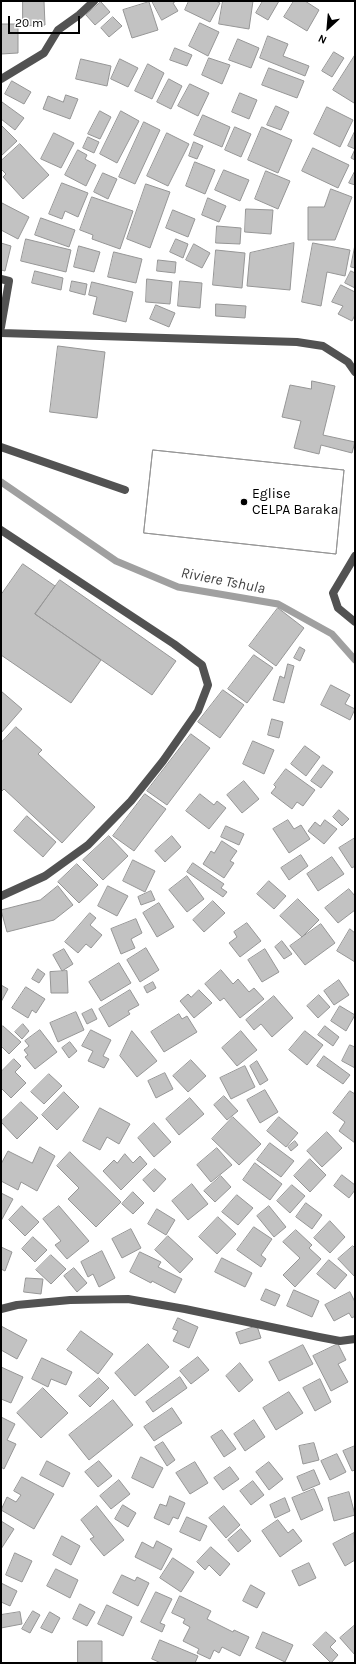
<!DOCTYPE html>
<html>
<head>
<meta charset="utf-8">
<style>
  body { margin:0 }
  #map { position:relative; width:356px; height:1664px; overflow:hidden; background:#fff; font-family:Karla,sans-serif }
  canvas { display:block }
  .frame { position:absolute; inset:0; border:2px solid #000; pointer-events:none }
  .north { position:absolute; left:308px; top:8px; width:40px; height:40px; -webkit-text-stroke:3px #fff; paint-order:stroke; rotate:206deg; font-size:11px; font-weight:700; line-height:16px; text-align:center; color:#000 }
  .north::after { content:''; display:block; margin:auto; width:14px; height:18px; background:#000; clip-path:polygon(50% 0,100% 100%,50% 72%,0 100%) }
  .scale { position:absolute; left:8px; top:16px; width:72px; height:18px; box-sizing:border-box; border:2px solid #000; border-top:0; padding-left:5px; font-size:12px; line-height:14px; white-space:nowrap; color:#000; -webkit-text-stroke:3px #fff; paint-order:stroke }
</style>
</head>
<body>
<div id="map">
<canvas width="356" height="1664"></canvas>
<div class="frame"></div>
<div class="north">N</div>
<div class="scale">20 m</div>
</div>
<script>
const context = document.querySelector('canvas').getContext('2d');
context.lineJoin = 'round';
function trace(path, color, width, dash) {
  context.strokeStyle = color;
  context.lineWidth = width;
  context.lineCap = dash ? 'butt' : 'round';
  context.setLineDash(dash || []);
  context.stroke(path);
}
function paint(path, color) {
  context.fillStyle = color;
  context.fill(path, 'evenodd');
}
function label(font, color, halo, rows, align = 'center') {
  context.font = font + ' Karla,sans-serif';
  context.lineWidth = 3.5;
  context.setLineDash([]);
  context.textBaseline = 'middle';
  context.strokeStyle = halo;
  context.fillStyle = color;
  for (const [text, x, y, turn = 0] of rows) {
    context.save();
    context.translate(x, y);
    context.rotate((+turn || 0) * Math.PI / 180);
    context.textAlign = isNaN(turn) ? turn : align;
    if (halo) context.strokeText(text, 0, 0);
    context.fillText(text, 0, 0);
    context.restore();
  }
}
trace(new Path2D(`
  M 1,482 L 116,561 L 178,587 L 278,604 L 332,634 L 355,660`), '#a0a0a0', 7);
const building = new Path2D(`
  M 23,1 L 44,1 L 45,25 L 23,26 Z
  M 152,1 L 176,1 L 173,3 L 178,11 L 162,20 Z
  M 189,1 L 216,1 L 220,3 L 210,22 L 185,10 Z
  M 223,1 L 253,1 L 249,29 L 219,24 Z
  M 263,1 L 279,1 L 268,20 L 256,13 Z
  M 294,1 L 305,1 L 319,10 L 307,31 L 284,17 Z
  M 101,2 L 110,12 L 95,25 L 86,15 Z
  M 149,2 L 158,30 L 132,38 L 123,10 Z
  M 113,17 L 122,26 L 109,37 L 101,28 Z
  M 200,23 L 219,32 L 208,56 L 189,46 Z
  M 1,24 L 18,24 L 18,53 L 1,54 Z
  M 268,36 L 288,44 L 283,56 L 309,66 L 305,76 L 260,58 Z
  M 238,39 L 259,48 L 251,68 L 229,60 Z
  M 175,48 L 192,55 L 187,66 L 170,60 Z
  M 334,52 L 344,58 L 332,77 L 322,71 Z
  M 355,55 L 355,101 L 354,103 L 333,90 Z
  M 209,58 L 230,65 L 222,84 L 202,75 Z
  M 81,59 L 111,66 L 107,86 L 76,79 Z
  M 120,59 L 138,68 L 128,87 L 111,79 Z
  M 148,64 L 164,73 L 152,99 L 135,91 Z
  M 269,68 L 304,81 L 297,98 L 262,85 Z
  M 169,79 L 182,86 L 171,109 L 157,102 Z
  M 12,81 L 31,92 L 24,104 L 5,94 Z
  M 190,84 L 209,93 L 198,116 L 178,106 Z
  M 240,93 L 257,100 L 249,119 L 232,112 Z
  M 66,95 L 78,99 L 70,119 L 43,109 L 48,96 L 63,102 Z
  M 2,102 L 24,118 L 15,130 L 1,119 L 1,104 Z
  M 276,106 L 289,112 L 281,130 L 267,125 Z
  M 327,107 L 353,120 L 340,147 L 314,134 Z
  M 100,111 L 111,117 L 100,139 L 88,134 Z
  M 121,111 L 139,121 L 117,163 L 100,154 Z
  M 203,115 L 230,127 L 222,147 L 194,135 Z
  M 144,122 L 160,130 L 135,184 L 119,177 Z
  M 1,125 L 17,141 L 1,156 Z
  M 235,127 L 251,134 L 241,157 L 225,150 Z
  M 262,127 L 292,140 L 278,173 L 248,160 Z
  M 355,131 L 355,160 L 351,158 L 355,149 L 348,146 Z
  M 54,133 L 74,143 L 61,168 L 41,159 Z
  M 167,133 L 189,144 L 168,186 L 147,176 Z
  M 88,137 L 99,142 L 94,153 L 83,148 Z
  M 194,142 L 203,146 L 197,159 L 189,156 Z
  M 20,144 L 49,175 L 23,199 L 3,177 L 6,174 L 1,169 L 1,161 Z
  M 313,148 L 349,165 L 338,188 L 302,171 Z
  M 78,150 L 87,155 L 85,159 L 96,165 L 86,186 L 65,175 Z
  M 195,162 L 215,170 L 205,194 L 186,186 Z
  M 224,170 L 249,180 L 240,201 L 215,190 Z
  M 266,171 L 290,181 L 278,209 L 255,199 Z
  M 355,171 L 355,185 L 349,183 Z
  M 103,173 L 117,179 L 108,199 L 94,192 Z
  M 62,183 L 88,193 L 78,217 L 65,211 L 62,219 L 49,214 Z
  M 146,184 L 170,192 L 150,248 L 127,239 Z
  M 331,189 L 352,197 L 335,240 L 308,240 L 308,207 L 324,207 Z
  M 92,197 L 133,211 L 120,249 L 92,239 L 93,235 L 80,230 Z
  M 208,198 L 226,206 L 219,222 L 202,215 Z
  M 2,203 L 29,217 L 18,239 L 1,230 Z
  M 246,209 L 273,210 L 271,234 L 245,232 Z
  M 173,210 L 195,219 L 188,237 L 166,228 Z
  M 41,218 L 75,230 L 69,247 L 35,235 Z
  M 217,226 L 241,228 L 240,244 L 216,243 Z
  M 26,239 L 71,250 L 66,272 L 21,261 Z
  M 176,239 L 188,244 L 183,258 L 170,252 Z
  M 1,243 L 11,246 L 5,271 L 1,270 Z
  M 294,243 L 290,290 L 247,286 L 250,253 Z
  M 313,243 L 350,250 L 345,276 L 327,272 L 321,306 L 302,302 Z
  M 194,244 L 210,253 L 202,268 L 186,260 Z
  M 355,245 L 355,268 L 351,267 Z
  M 79,246 L 100,252 L 94,272 L 74,267 Z
  M 216,250 L 245,253 L 242,288 L 213,285 Z
  M 114,252 L 142,259 L 136,283 L 108,277 Z
  M 158,260 L 176,262 L 175,273 L 157,271 Z
  M 35,271 L 63,278 L 61,290 L 32,283 Z
  M 351,271 L 355,273 L 355,288 L 345,283 Z
  M 147,279 L 172,282 L 170,304 L 146,302 Z
  M 72,281 L 87,284 L 85,295 L 70,291 Z
  M 180,281 L 202,283 L 200,308 L 178,306 Z
  M 92,282 L 133,292 L 126,322 L 93,314 L 97,297 L 89,295 Z
  M 341,285 L 355,292 L 355,315 L 352,321 L 338,314 L 343,306 L 332,302 Z
  M 216,304 L 246,306 L 245,318 L 216,316 Z
  M 156,305 L 175,313 L 169,327 L 150,319 Z
  M 58,346 L 105,352 L 97,418 L 50,412 Z
  M 312,381 L 335,386 L 323,435 L 355,442 L 352,453 L 321,445 L 319,454 L 294,448 L 301,421 L 282,417 L 290,385 L 311,389 Z
  M 153,450 L 344,470 L 336,554 L 144,533 Z
  M 153,450 L 344,470 L 336,554 L 144,533 Z
  M 23,564 L 55,586 L 35,614 L 101,660 L 71,703 L 1,655 L 1,595 Z
  M 60,580 L 176,661 L 152,695 L 35,614 Z
  M 278,608 L 304,628 L 276,666 L 249,646 Z
  M 300,647 L 305,650 L 300,661 L 294,658 Z
  M 254,655 L 273,668 L 247,703 L 228,689 Z
  M 288,664 L 294,666 L 284,703 L 273,700 L 280,676 L 284,678 Z
  M 331,685 L 350,695 L 345,704 L 355,709 L 350,720 L 321,705 Z
  M 223,690 L 244,705 L 220,738 L 198,722 Z
  M 1,691 L 22,709 L 1,733 Z
  M 272,719 L 283,722 L 279,738 L 268,735 Z
  M 16,727 L 42,750 L 38,754 L 95,807 L 62,843 L 4,789 L 1,792 L 1,743 Z
  M 191,734 L 210,748 L 167,805 L 147,791 Z
  M 253,741 L 274,750 L 264,774 L 243,764 Z
  M 305,746 L 320,757 L 306,776 L 291,764 Z
  M 323,765 L 333,772 L 321,788 L 311,781 Z
  M 286,769 L 315,790 L 303,806 L 297,802 L 292,809 L 271,793 L 276,787 L 274,785 Z
  M 244,781 L 259,799 L 242,813 L 227,795 Z
  M 145,794 L 166,809 L 134,851 L 113,836 Z
  M 200,794 L 214,805 L 217,801 L 226,808 L 209,829 L 186,811 Z
  M 339,810 L 349,819 L 342,826 L 333,817 Z
  M 27,816 L 56,842 L 43,857 L 14,831 Z
  M 288,820 L 294,829 L 301,825 L 310,839 L 289,853 L 273,829 Z
  M 325,820 L 337,829 L 324,844 L 308,831 L 315,822 L 320,826 Z
  M 226,826 L 244,834 L 239,845 L 221,837 Z
  M 109,836 L 128,856 L 103,880 L 83,860 Z
  M 172,836 L 181,847 L 165,862 L 155,851 Z
  M 355,838 L 355,866 L 352,868 L 339,848 Z
  M 222,841 L 237,851 L 230,861 L 234,863 L 224,878 L 203,864 L 211,851 L 214,853 Z
  M 301,855 L 308,866 L 289,880 L 281,868 Z
  M 332,857 L 344,874 L 318,891 L 307,874 Z
  M 133,860 L 155,871 L 145,892 L 123,881 Z
  M 193,863 L 224,884 L 221,888 L 227,892 L 223,897 L 187,872 Z
  M 77,864 L 98,885 L 79,903 L 58,882 Z
  M 187,876 L 204,899 L 187,912 L 169,890 Z
  M 269,881 L 286,896 L 274,909 L 257,894 Z
  M 58,886 L 73,905 L 54,920 L 7,932 L 1,910 L 40,900 Z
  M 108,886 L 128,896 L 117,916 L 98,906 Z
  M 349,889 L 355,896 L 355,910 L 338,923 L 325,908 Z
  M 151,891 L 155,900 L 141,905 L 138,897 Z
  M 298,899 L 319,920 L 302,937 L 280,916 Z
  M 213,901 L 225,913 L 204,932 L 193,920 Z
  M 159,903 L 174,927 L 157,937 L 143,913 Z
  M 90,913 L 96,918 L 90,925 L 102,935 L 91,948 L 86,944 L 78,953 L 65,942 Z
  M 136,919 L 142,933 L 131,939 L 135,948 L 121,954 L 111,929 Z
  M 247,923 L 261,941 L 240,957 L 229,943 L 237,937 L 234,932 Z
  M 321,924 L 335,943 L 305,965 L 290,946 Z
  M 350,929 L 355,933 L 355,962 L 337,951 Z
  M 282,941 L 292,954 L 284,959 L 275,947 Z
  M 146,948 L 159,970 L 140,982 L 127,960 Z
  M 64,949 L 73,964 L 62,971 L 53,955 Z
  M 265,949 L 279,972 L 262,982 L 248,960 Z
  M 119,963 L 131,983 L 101,1001 L 89,982 Z
  M 38,969 L 45,974 L 39,983 L 32,979 Z
  M 221,970 L 233,984 L 238,979 L 249,992 L 254,988 L 264,999 L 240,1018 L 224,998 L 220,1001 L 205,984 Z
  M 67,971 L 68,993 L 51,993 L 50,972 Z
  M 339,980 L 349,995 L 334,1005 L 324,991 Z
  M 153,982 L 156,988 L 147,993 L 144,987 Z
  M 1,985 L 8,989 L 1,1002 Z
  M 26,987 L 45,999 L 36,1013 L 32,1010 L 28,1018 L 12,1008 Z
  M 130,990 L 139,1005 L 128,1011 L 130,1014 L 109,1027 L 99,1009 Z
  M 199,990 L 212,1003 L 194,1018 L 180,1001 L 188,994 L 191,997 Z
  M 319,995 L 330,1007 L 318,1018 L 307,1006 Z
  M 274,996 L 293,1018 L 272,1037 L 261,1024 L 254,1030 L 246,1020 Z
  M 340,1006 L 355,1015 L 346,1031 L 331,1021 Z
  M 92,1009 L 97,1019 L 87,1024 L 82,1014 Z
  M 76,1012 L 84,1030 L 58,1042 L 50,1023 Z
  M 179,1014 L 182,1019 L 187,1016 L 197,1032 L 164,1052 L 151,1032 Z
  M 23,1024 L 29,1031 L 22,1039 L 15,1032 Z
  M 3,1026 L 21,1042 L 9,1054 L 1,1046 L 1,1028 Z
  M 325,1026 L 339,1037 L 333,1046 L 318,1035 Z
  M 40,1030 L 57,1052 L 35,1069 L 25,1057 L 28,1055 L 24,1050 L 29,1046 L 25,1041 Z
  M 91,1030 L 111,1040 L 103,1056 L 109,1059 L 104,1068 L 88,1061 L 93,1051 L 82,1046 Z
  M 132,1031 L 157,1061 L 137,1077 L 120,1056 Z
  M 241,1031 L 257,1050 L 237,1066 L 222,1048 Z
  M 305,1031 L 323,1045 L 307,1065 L 289,1050 Z
  M 70,1042 L 77,1051 L 69,1058 L 62,1048 Z
  M 350,1045 L 355,1047 L 355,1068 L 342,1061 Z
  M 324,1056 L 350,1075 L 343,1084 L 317,1066 Z
  M 14,1059 L 21,1066 L 15,1072 L 26,1083 L 11,1098 L 1,1088 L 1,1072 Z
  M 191,1060 L 206,1076 L 188,1092 L 173,1076 Z
  M 257,1061 L 268,1080 L 260,1085 L 250,1066 Z
  M 245,1066 L 255,1087 L 231,1099 L 220,1078 Z
  M 165,1073 L 173,1089 L 156,1098 L 148,1081 Z
  M 49,1074 L 62,1086 L 44,1104 L 31,1092 Z
  M 265,1090 L 278,1112 L 260,1123 L 247,1100 Z
  M 350,1091 L 355,1094 L 355,1143 L 339,1131 L 345,1122 L 333,1113 Z
  M 64,1092 L 79,1107 L 57,1130 L 42,1115 Z
  M 224,1096 L 238,1111 L 227,1120 L 214,1105 Z
  M 190,1098 L 204,1114 L 179,1135 L 166,1119 Z
  M 21,1102 L 38,1118 L 17,1139 L 1,1122 Z
  M 100,1108 L 130,1124 L 119,1144 L 107,1137 L 100,1150 L 83,1141 Z
  M 233,1117 L 261,1144 L 239,1165 L 212,1139 Z
  M 279,1117 L 298,1133 L 286,1147 L 267,1131 Z
  M 154,1123 L 171,1142 L 154,1157 L 138,1138 Z
  M 327,1132 L 342,1148 L 322,1167 L 307,1151 Z
  M 295,1141 L 298,1145 L 291,1151 L 288,1147 Z
  M 270,1143 L 294,1161 L 281,1177 L 257,1160 Z
  M 40,1147 L 55,1156 L 37,1191 L 21,1182 L 18,1190 L 1,1181 L 1,1164 L 8,1151 L 32,1163 Z
  M 217,1148 L 232,1165 L 211,1182 L 197,1165 Z
  M 70,1152 L 121,1202 L 96,1227 L 68,1199 L 79,1188 L 57,1166 Z
  M 125,1154 L 133,1163 L 140,1156 L 147,1164 L 121,1190 L 103,1171 L 114,1160 L 117,1163 Z
  M 310,1159 L 326,1175 L 310,1192 L 294,1176 Z
  M 255,1163 L 282,1184 L 270,1200 L 243,1180 Z
  M 155,1169 L 166,1179 L 154,1192 L 143,1180 Z
  M 342,1175 L 355,1185 L 355,1190 L 349,1198 L 334,1186 Z
  M 221,1176 L 231,1187 L 215,1202 L 204,1191 Z
  M 192,1184 L 208,1204 L 188,1220 L 172,1201 Z
  M 292,1185 L 305,1196 L 290,1213 L 277,1201 Z
  M 133,1192 L 144,1203 L 133,1214 L 122,1204 Z
  M 1,1193 L 13,1199 L 1,1221 Z
  M 237,1195 L 253,1208 L 238,1225 L 222,1212 Z
  M 306,1203 L 322,1215 L 312,1229 L 296,1217 Z
  M 22,1206 L 39,1222 L 25,1236 L 9,1220 Z
  M 59,1206 L 89,1241 L 67,1259 L 55,1245 L 61,1241 L 43,1219 Z
  M 269,1206 L 286,1227 L 274,1237 L 257,1216 Z
  M 157,1209 L 175,1220 L 166,1235 L 148,1224 Z
  M 218,1217 L 236,1234 L 217,1254 L 199,1237 Z
  M 330,1221 L 345,1237 L 330,1253 L 314,1238 Z
  M 254,1227 L 272,1239 L 261,1255 L 266,1259 L 261,1267 L 237,1250 Z
  M 131,1229 L 141,1248 L 122,1258 L 112,1239 Z
  M 296,1230 L 312,1245 L 309,1248 L 321,1259 L 295,1287 L 283,1275 L 300,1258 L 283,1242 Z
  M 168,1236 L 193,1259 L 180,1273 L 155,1250 Z
  M 33,1237 L 47,1250 L 35,1262 L 22,1249 Z
  M 353,1246 L 355,1248 L 355,1277 L 338,1259 Z
  M 1,1247 L 12,1252 L 5,1271 L 1,1269 Z
  M 102,1251 L 115,1278 L 99,1287 L 93,1274 L 88,1277 L 81,1262 Z
  M 140,1252 L 161,1262 L 158,1267 L 182,1279 L 175,1293 L 152,1281 L 151,1283 L 130,1272 Z
  M 51,1255 L 66,1269 L 51,1284 L 36,1270 Z
  M 222,1258 L 252,1273 L 245,1287 L 215,1272 Z
  M 329,1260 L 347,1275 L 335,1289 L 317,1274 Z
  M 74,1268 L 87,1283 L 77,1292 L 64,1276 Z
  M 26,1278 L 43,1279 L 41,1294 L 24,1292 Z
  M 266,1289 L 280,1295 L 275,1306 L 261,1300 Z
  M 294,1290 L 319,1301 L 312,1317 L 287,1306 Z
  M 350,1292 L 355,1302 L 355,1316 L 352,1318 L 349,1313 L 334,1321 L 325,1305 Z
  M 178,1318 L 198,1327 L 189,1348 L 173,1341 L 178,1331 L 173,1329 Z
  M 1,1326 L 27,1340 L 17,1359 L 1,1350 Z
  M 257,1326 L 261,1338 L 240,1344 L 236,1333 Z
  M 81,1331 L 113,1354 L 98,1374 L 67,1350 Z
  M 148,1344 L 169,1367 L 135,1396 L 115,1373 Z
  M 338,1344 L 346,1360 L 338,1364 L 348,1382 L 331,1391 L 313,1356 Z
  M 303,1345 L 313,1364 L 279,1381 L 269,1362 Z
  M 198,1357 L 209,1370 L 191,1384 L 180,1371 Z
  M 42,1358 L 72,1372 L 66,1385 L 51,1379 L 48,1387 L 32,1379 Z
  M 240,1363 L 253,1380 L 239,1392 L 226,1376 Z
  M 1,1367 L 23,1377 L 11,1403 L 1,1399 Z
  M 180,1377 L 187,1388 L 153,1412 L 146,1402 Z
  M 99,1378 L 109,1388 L 90,1407 L 79,1396 Z
  M 320,1379 L 331,1402 L 315,1411 L 303,1388 Z
  M 43,1388 L 68,1413 L 41,1438 L 17,1413 Z
  M 289,1392 L 303,1413 L 276,1430 L 263,1408 Z
  M 113,1400 L 133,1425 L 89,1460 L 69,1435 Z
  M 172,1408 L 182,1423 L 154,1441 L 144,1427 Z
  M 1,1417 L 15,1424 L 7,1440 L 16,1444 L 4,1469 L 1,1467 Z
  M 254,1420 L 265,1437 L 245,1451 L 234,1434 Z
  M 222,1430 L 236,1449 L 224,1457 L 211,1437 Z
  M 163,1442 L 175,1460 L 167,1466 L 155,1447 Z
  M 314,1443 L 319,1460 L 303,1464 L 299,1446 Z
  M 355,1446 L 355,1470 L 352,1471 L 343,1451 Z
  M 337,1454 L 346,1472 L 330,1480 L 321,1461 Z
  M 141,1457 L 163,1468 L 153,1488 L 132,1478 Z
  M 47,1461 L 70,1473 L 63,1487 L 40,1475 Z
  M 99,1461 L 112,1476 L 98,1487 L 85,1472 Z
  M 195,1462 L 208,1483 L 190,1494 L 176,1473 Z
  M 269,1462 L 283,1479 L 269,1490 L 256,1472 Z
  M 230,1467 L 239,1479 L 223,1490 L 214,1478 Z
  M 314,1470 L 320,1484 L 303,1491 L 297,1477 Z
  M 22,1477 L 54,1494 L 34,1529 L 1,1510 L 7,1497 L 16,1502 L 21,1495 L 14,1491 Z
  M 119,1480 L 130,1494 L 111,1509 L 100,1496 Z
  M 253,1481 L 264,1495 L 251,1505 L 240,1491 Z
  M 314,1489 L 323,1510 L 301,1520 L 292,1498 Z
  M 349,1492 L 355,1515 L 334,1521 L 328,1498 Z
  M 170,1496 L 185,1503 L 178,1519 L 173,1517 L 169,1525 L 154,1518 L 160,1504 L 166,1506 Z
  M 285,1498 L 290,1511 L 275,1518 L 270,1505 Z
  M 123,1505 L 136,1513 L 128,1527 L 115,1519 Z
  M 97,1506 L 124,1540 L 104,1556 L 90,1539 L 94,1537 L 81,1520 Z
  M 224,1506 L 240,1525 L 226,1538 L 209,1518 Z
  M 187,1517 L 207,1526 L 200,1541 L 180,1532 Z
  M 278,1520 L 288,1533 L 293,1529 L 302,1541 L 280,1557 L 262,1531 Z
  M 1,1521 L 14,1529 L 1,1549 Z
  M 241,1529 L 251,1541 L 238,1552 L 228,1540 Z
  M 354,1533 L 355,1560 L 345,1566 L 333,1544 Z
  M 62,1536 L 80,1546 L 71,1565 L 53,1555 Z
  M 157,1541 L 172,1549 L 161,1570 L 135,1557 L 142,1542 L 153,1548 Z
  M 211,1547 L 230,1564 L 220,1576 L 209,1565 L 205,1570 L 197,1562 Z
  M 15,1553 L 32,1561 L 22,1582 L 6,1575 Z
  M 173,1558 L 194,1572 L 181,1592 L 160,1578 Z
  M 309,1563 L 316,1578 L 299,1586 L 292,1571 Z
  M 56,1569 L 78,1580 L 70,1598 L 47,1586 Z
  M 122,1575 L 135,1581 L 137,1577 L 149,1583 L 138,1606 L 113,1593 Z
  M 1,1583 L 17,1591 L 10,1606 L 1,1602 Z
  M 251,1585 L 265,1593 L 257,1608 L 243,1601 Z
  M 156,1592 L 172,1599 L 160,1623 L 165,1625 L 162,1632 L 141,1622 Z
  M 180,1596 L 211,1611 L 207,1619 L 233,1632 L 234,1630 L 249,1637 L 240,1656 L 222,1647 L 219,1653 L 214,1650 L 210,1659 L 197,1653 L 199,1649 L 183,1641 L 190,1627 L 183,1623 L 185,1619 L 172,1613 Z
  M 80,1604 L 95,1612 L 87,1626 L 73,1619 Z
  M 107,1605 L 132,1617 L 123,1636 L 98,1624 Z
  M 33,1611 L 40,1615 L 30,1633 L 22,1629 Z
  M 20,1612 L 22,1624 L 1,1628 L 1,1615 Z
  M 50,1612 L 60,1618 L 52,1633 L 41,1628 Z
  M 355,1625 L 355,1655 L 340,1638 Z
  M 263,1632 L 293,1645 L 285,1662 L 256,1648 Z
  M 326,1632 L 336,1641 L 330,1647 L 338,1655 L 331,1663 L 313,1645 Z
  M 160,1640 L 198,1656 L 195,1663 L 161,1663 L 152,1659 Z
  M 78,1641 L 102,1641 L 102,1663 L 78,1663 Z`);
paint(building, '#c2c2c2');
trace(building, '#969696', 1);
trace(new Path2D(`
  M 1,447 L 125,490
  M 1,530 L 174,644 L 202,665 L 208,685 L 198,711 L 163,761 L 131,801 L 88,845 L 45,876 L 1,896`), '#525252', 8);
trace(new Path2D(`
  M 1,79 L 44,53 L 58,30 L 79,15 L 94,1
  M 1,279 L 9,281 L 1,327
  M 1,333 L 297,342 L 323,346 L 348,362 L 355,372
  M 355,556 L 333,593 L 338,608 L 355,622
  M 1,1309 L 17,1305 L 70,1300 L 128,1299 L 185,1309 L 319,1337 L 340,1341 L 355,1339`), '#525252', 8);
for (const [x, y, r, color] of [
  [244,502,4,"#000"]
]) {
  const dot = new Path2D();
  dot.arc(x, y, r, 0, 2 * Math.PI);
  context.fillStyle = color;
  context.fill(dot);
  trace(dot, '#fff', 1.5);
}
label('14px', '#000', '#fff', [
  ["Eglise",252,494],
  ["CELPA Baraka",252,510]
], 'left');
label('italic 15px', '#414141', '#fff', [
  ["Riviere Tshula",223,581,11]
]);
</script>
</body>
</html>
